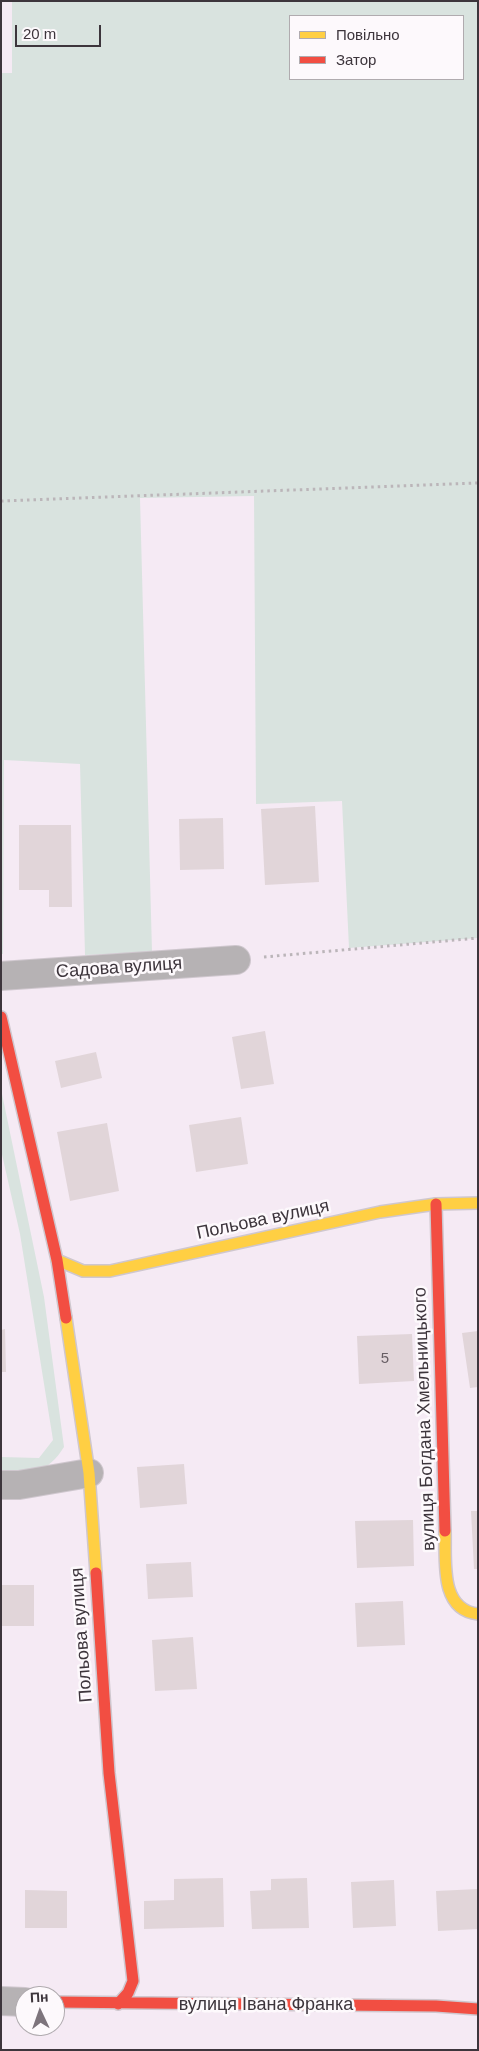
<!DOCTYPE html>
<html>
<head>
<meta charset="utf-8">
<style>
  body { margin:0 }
  #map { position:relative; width:479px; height:2051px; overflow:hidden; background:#f5eaf4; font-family:Arial,sans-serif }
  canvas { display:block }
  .frame { position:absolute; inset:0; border:2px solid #3d353c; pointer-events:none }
  .legend { position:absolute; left:289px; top:15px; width:175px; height:65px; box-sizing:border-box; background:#fdf9fc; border:1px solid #b0abaf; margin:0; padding:6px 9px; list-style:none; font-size:15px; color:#3d353c }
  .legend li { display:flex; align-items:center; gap:10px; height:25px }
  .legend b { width:25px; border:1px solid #b0abaf }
  .north { position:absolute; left:15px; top:1986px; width:50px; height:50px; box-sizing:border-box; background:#fdf9fc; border:1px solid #b0abaf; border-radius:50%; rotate:357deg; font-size:14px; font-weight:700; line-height:20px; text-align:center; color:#3d353c }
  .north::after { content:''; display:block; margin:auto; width:18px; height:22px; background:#7d747c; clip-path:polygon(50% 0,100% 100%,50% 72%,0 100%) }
  .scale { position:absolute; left:15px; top:25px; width:86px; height:22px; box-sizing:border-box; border:2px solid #3d353c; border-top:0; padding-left:6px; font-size:15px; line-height:18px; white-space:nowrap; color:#3d353c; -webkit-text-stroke:4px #fdf9fc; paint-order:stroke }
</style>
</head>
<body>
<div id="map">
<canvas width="479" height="2051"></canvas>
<div class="frame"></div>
<ul class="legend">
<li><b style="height:6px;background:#ffcf43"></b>Повільно</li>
<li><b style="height:6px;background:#f24e42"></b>Затор</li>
</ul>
<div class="north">Пн</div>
<div class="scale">20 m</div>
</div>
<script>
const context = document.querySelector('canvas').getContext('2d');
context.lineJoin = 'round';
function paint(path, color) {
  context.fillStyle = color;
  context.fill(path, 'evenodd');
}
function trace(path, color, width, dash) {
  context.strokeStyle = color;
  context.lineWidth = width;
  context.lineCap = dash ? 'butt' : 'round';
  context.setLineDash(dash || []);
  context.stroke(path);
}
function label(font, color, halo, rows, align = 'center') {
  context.font = font + ' Arial,sans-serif';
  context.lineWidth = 5;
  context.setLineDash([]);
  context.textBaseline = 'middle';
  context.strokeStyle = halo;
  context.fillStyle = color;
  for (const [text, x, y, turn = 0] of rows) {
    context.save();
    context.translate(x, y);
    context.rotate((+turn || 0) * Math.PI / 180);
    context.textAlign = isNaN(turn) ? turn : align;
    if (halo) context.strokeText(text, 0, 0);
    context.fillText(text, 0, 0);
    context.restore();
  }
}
paint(new Path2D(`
  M 12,1 L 478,1 L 478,938 L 349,948 L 342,801 L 256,804 L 254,496 L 140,498 L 152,952 L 85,955 L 80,764 L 4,760 L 3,954 L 1,954 L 1,73 L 12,73 ZM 290,16 L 463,16 L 463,79 L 290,79 Z
  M 1,1089 L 44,1297 L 64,1447 C 48,1473 30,1475 1,1475 L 1,1457 L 39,1458 L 53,1440 L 20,1234 L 1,1150 Z`), '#d9e3df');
paint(new Path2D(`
  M 315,806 L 319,882 L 265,885 L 261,809 Z
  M 223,818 L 224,869 L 180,870 L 179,819 Z
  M 19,825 L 71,825 L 72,907 L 49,907 L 49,890 L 19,890 Z
  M 265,1031 L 274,1084 L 241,1089 L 232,1037 Z
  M 96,1052 L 102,1078 L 61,1088 L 55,1061 Z
  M 241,1117 L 248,1164 L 196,1172 L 189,1125 Z
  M 107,1123 L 119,1191 L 70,1201 L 57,1132 Z
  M 5,1329 L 6,1372 L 1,1372 L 1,1330 Z
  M 478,1331 L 478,1387 L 470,1388 L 462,1333 Z
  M 412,1334 L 414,1381 L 359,1384 L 357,1336 Z
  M 184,1464 L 187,1504 L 140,1508 L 137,1467 Z
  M 471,1511 L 478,1511 L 478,1569 L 474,1569 Z
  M 413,1520 L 414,1566 L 357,1568 L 355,1521 Z
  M 191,1562 L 193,1597 L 148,1599 L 146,1564 Z
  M 1,1585 L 34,1585 L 34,1626 L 1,1626 Z
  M 403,1601 L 405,1645 L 357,1647 L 355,1603 Z
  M 193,1637 L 197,1689 L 155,1691 L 152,1640 Z
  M 223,1878 L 224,1927 L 144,1929 L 144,1901 L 174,1900 L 174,1879 Z
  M 307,1878 L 309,1928 L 252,1929 L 250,1891 L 271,1890 L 271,1879 Z
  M 394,1880 L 396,1926 L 353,1928 L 351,1882 Z
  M 478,1889 L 478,1929 L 438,1931 L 436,1891 Z
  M 25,1890 L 67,1891 L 67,1928 L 25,1928 Z`), '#e1d5d9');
const street = new Path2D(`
  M 1,976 L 236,960
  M 1,1485 L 19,1485 L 89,1473
  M 1,2001 L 25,2002`);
const slow = new Path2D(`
  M 57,1260 L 83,1271 L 110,1271 L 380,1212 L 436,1204 L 478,1203
  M 66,1318 L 89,1473 L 96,1573
  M 445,1531 C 446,1560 439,1610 478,1614`);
const jam = new Path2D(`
  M 1,1017 L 57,1260 L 66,1318
  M 436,1204 L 445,1531
  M 96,1573 L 109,1773 L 133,1981 L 128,1993 L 118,2004
  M 55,2002 L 436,2006 L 478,2009`);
trace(street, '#cfc7ce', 30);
trace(slow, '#cfc7ce', 14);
trace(jam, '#cfc7ce', 14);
trace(new Path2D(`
  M 1,501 L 478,483
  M 264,957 L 478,938`), '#bbb5b9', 3, [2.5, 4]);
trace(street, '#b6b2b4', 28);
trace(slow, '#ffcf43', 11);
trace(jam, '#f24e42', 11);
label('15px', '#685f65', null, [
  ["5",385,1359]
]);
label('18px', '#3d353c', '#fdf9fc', [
  ["Садова вулиця",119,968,-4],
  ["Польова вулиця",263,1220,-12],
  ["вулиця Богдана Хмельницького",425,1419,-92],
  ["Польова вулиця",82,1635,-94],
  ["вулиця Івана Франка",266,2005]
]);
</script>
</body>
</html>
